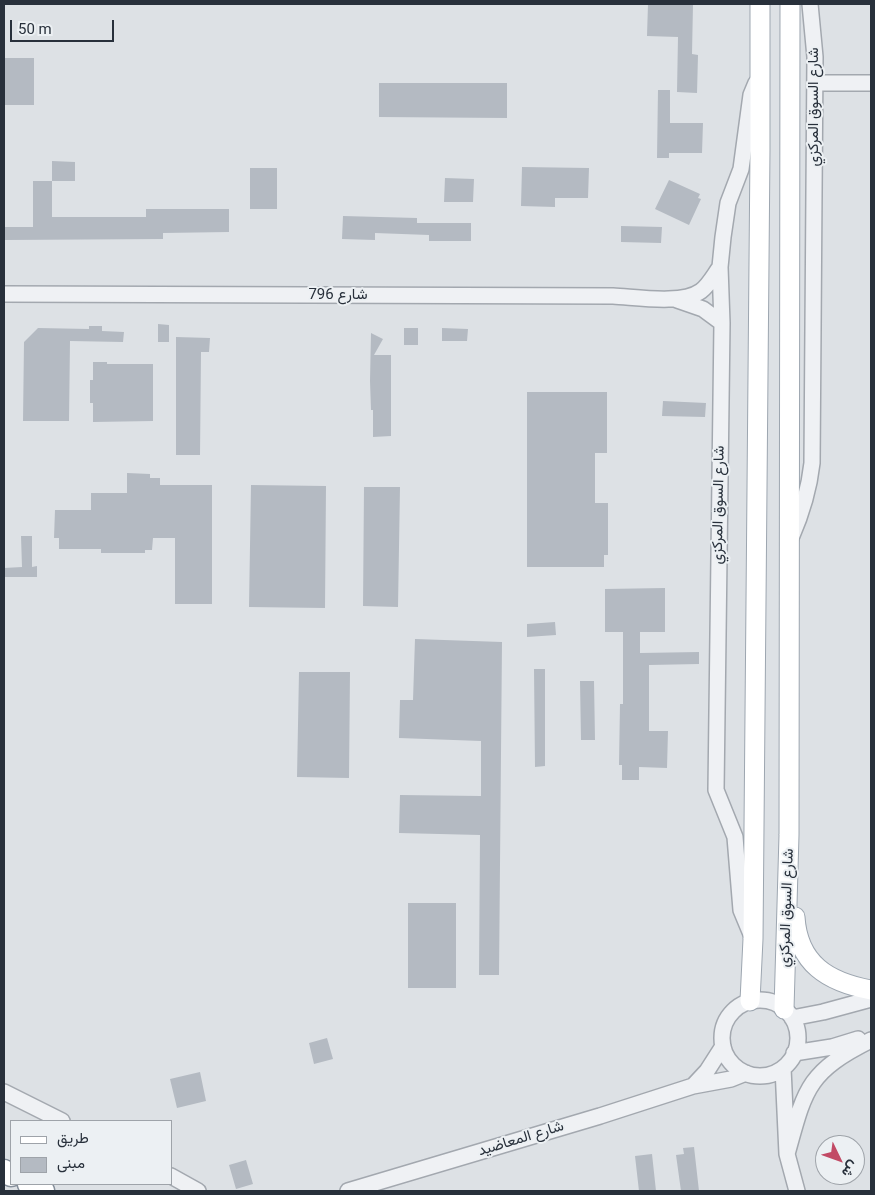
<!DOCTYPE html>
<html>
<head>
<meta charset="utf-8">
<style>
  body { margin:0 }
  #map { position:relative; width:875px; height:1195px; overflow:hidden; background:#dde1e5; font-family:Roboto,Vazirmatn,sans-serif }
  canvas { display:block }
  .frame { position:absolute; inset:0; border:5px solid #28303b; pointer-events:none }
  .legend { position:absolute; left:10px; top:1120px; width:162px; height:65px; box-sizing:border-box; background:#ecf0f3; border:1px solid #9ea3a9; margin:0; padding:6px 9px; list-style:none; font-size:15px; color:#28303b }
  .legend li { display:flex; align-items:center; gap:10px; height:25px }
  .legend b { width:25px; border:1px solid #9ea3a9 }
  .north { position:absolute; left:815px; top:1135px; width:50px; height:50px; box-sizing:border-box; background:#ecf0f3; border:1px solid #9ea3a9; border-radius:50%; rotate:132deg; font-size:14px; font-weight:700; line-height:20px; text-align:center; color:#28303b }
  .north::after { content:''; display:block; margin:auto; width:18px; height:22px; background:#c24a65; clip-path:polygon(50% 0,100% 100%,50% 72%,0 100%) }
  .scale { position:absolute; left:10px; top:20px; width:104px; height:22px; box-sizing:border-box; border:2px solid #28303b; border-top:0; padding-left:6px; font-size:15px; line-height:18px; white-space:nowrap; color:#28303b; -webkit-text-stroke:4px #ecf0f3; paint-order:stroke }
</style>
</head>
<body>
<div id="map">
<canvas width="875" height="1195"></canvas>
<div class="frame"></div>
<ul class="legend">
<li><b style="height:6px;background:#fff"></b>طريق</li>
<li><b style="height:14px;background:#b4bac2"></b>مبنى</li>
</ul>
<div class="north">ش</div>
<div class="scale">50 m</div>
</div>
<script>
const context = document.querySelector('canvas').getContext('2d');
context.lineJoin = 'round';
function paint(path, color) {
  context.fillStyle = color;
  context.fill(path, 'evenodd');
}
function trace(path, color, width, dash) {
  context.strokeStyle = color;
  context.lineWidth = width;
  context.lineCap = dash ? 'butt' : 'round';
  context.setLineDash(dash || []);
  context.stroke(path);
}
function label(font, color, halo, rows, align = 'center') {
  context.font = font + ' Roboto,Vazirmatn,sans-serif';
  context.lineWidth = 4;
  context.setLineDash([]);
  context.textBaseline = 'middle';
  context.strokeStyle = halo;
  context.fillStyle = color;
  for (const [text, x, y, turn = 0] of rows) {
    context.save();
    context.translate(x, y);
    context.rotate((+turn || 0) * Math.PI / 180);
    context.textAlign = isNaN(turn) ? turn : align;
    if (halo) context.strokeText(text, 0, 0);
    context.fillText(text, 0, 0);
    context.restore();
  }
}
paint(new Path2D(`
  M 648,4 L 693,4 L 692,54 L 698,55 L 697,93 L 677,92 L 678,37 L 647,36 Z
  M 4,58 L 34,58 L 34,105 L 4,105 Z
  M 379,83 L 507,83 L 507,118 L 379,117 Z
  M 658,90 L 670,90 L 670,123 L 703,123 L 702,153 L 669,153 L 669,158 L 657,158 Z
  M 52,161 L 75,162 L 75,181 L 52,181 Z
  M 522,167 L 589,168 L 588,198 L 555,198 L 555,207 L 521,206 Z
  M 250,168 L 277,168 L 277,209 L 250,209 Z
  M 445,178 L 474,179 L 473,202 L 444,202 Z
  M 669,180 L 700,194 L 698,198 L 701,199 L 689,225 L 655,209 Z
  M 33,181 L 52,181 L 52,217 L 146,217 L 146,209 L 229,209 L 229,232 L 163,233 L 163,239 L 5,240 L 5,227 L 33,227 Z
  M 343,216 L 417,218 L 417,223 L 471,223 L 471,241 L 429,241 L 429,235 L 375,233 L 375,240 L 342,239 Z
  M 621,226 L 662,227 L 661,243 L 621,242 Z
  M 158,324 L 169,325 L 169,342 L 158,342 Z
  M 89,326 L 102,326 L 102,331 L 124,332 L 123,342 L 70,341 L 69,421 L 23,421 L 24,342 L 38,328 L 89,329 Z
  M 404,328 L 418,328 L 418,345 L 404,345 Z
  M 442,328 L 468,329 L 467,341 L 442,341 Z
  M 371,333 L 383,339 L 374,355 L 391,355 L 391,436 L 373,437 L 373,410 L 371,410 L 370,381 Z
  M 176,337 L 210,338 L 209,352 L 201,352 L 200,455 L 176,455 Z
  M 93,362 L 107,362 L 107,364 L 153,364 L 153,421 L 93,422 L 93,403 L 90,403 L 90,380 L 93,380 Z
  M 527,392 L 607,392 L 607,453 L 595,453 L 595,503 L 608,503 L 608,555 L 604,555 L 604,567 L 527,567 Z
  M 663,401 L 706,403 L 705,417 L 662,416 Z
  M 127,473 L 150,474 L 150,478 L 160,478 L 160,485 L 212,485 L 212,604 L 175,604 L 175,538 L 153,538 L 152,550 L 145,550 L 145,553 L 101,553 L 101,549 L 59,549 L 59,538 L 54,538 L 55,510 L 91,510 L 91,493 L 127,493 Z
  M 251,485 L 326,486 L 325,608 L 249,607 Z
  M 364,487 L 400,487 L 398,607 L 363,606 Z
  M 21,536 L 32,536 L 32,567 L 37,566 L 37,577 L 5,577 L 4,568 L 22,567 Z
  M 665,588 L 665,632 L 640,632 L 640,653 L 699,652 L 699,664 L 649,665 L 649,731 L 668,731 L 667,768 L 639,767 L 639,780 L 622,780 L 622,765 L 619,765 L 620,704 L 623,704 L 623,632 L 605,632 L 605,589 Z
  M 555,622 L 556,635 L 527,637 L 527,624 Z
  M 415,639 L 502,642 L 499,975 L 479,975 L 480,835 L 399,833 L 400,795 L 481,796 L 481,741 L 399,738 L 400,700 L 413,700 Z
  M 534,669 L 545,669 L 545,766 L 535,767 Z
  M 299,672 L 350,672 L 349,778 L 297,777 Z
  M 580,681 L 594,681 L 595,740 L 581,740 Z
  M 408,903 L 456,903 L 456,988 L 408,988 Z
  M 327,1038 L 333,1059 L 314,1064 L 309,1043 Z
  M 200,1072 L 206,1101 L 177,1108 L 170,1079 Z
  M 694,1147 L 699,1191 L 681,1191 L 676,1155 L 684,1154 L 683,1148 Z
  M 652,1154 L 656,1191 L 639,1191 L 635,1156 Z
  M 246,1160 L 253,1184 L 236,1189 L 229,1165 Z`), '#b4bac2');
const minor = new Path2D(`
  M 815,83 L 871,83
  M 4,294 L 613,296 C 636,297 682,305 701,291 C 709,285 714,275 720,267
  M 677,300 L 703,309 L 722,323
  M 791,538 C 802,513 809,490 812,463 L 815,57 L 810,4
  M 751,934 L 741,910 L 735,837 L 716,790 L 722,323 L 720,267 L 723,237 L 728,203 L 741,169 L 751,95 L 756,83
  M722 1038a38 38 0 1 1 76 0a38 38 0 1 1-76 0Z
  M 792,1018 L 823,1012 L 871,999
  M 794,1053 L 832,1047 L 858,1039
  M 783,1068 L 787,1154 L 797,1191
  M 693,1086 L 707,1071 L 723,1046
  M 4,1092 L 62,1121
  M 787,1154 C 805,1089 807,1072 871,1040
  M 171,1176 L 198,1191
  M 348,1191 L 600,1116 L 693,1086 L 731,1079 L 746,1073`);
const major = new Path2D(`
  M 795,917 C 798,964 828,982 871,990
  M 750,1001 L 753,939 L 760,149 L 760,4
  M 784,1009 L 789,835 L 790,4`);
const highway = new Path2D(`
  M 4,1171 L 11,1175
  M 29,1184 L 43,1191`);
trace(minor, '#a3a8af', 18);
trace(major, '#9da6b0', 21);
trace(highway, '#858f9b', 25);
trace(minor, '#eff1f4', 15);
trace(major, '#fff', 19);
trace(highway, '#fff', 22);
label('15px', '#28303b', '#ecf0f3', [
  ["شارع السوق المركزي",814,107,-90],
  ["شارع 796",338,295],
  ["شارع السوق المركزي",719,505,-89],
  ["شارع السوق المركزي",787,908,-88],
  ["شارع المعاضيد",521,1139,-17]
]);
</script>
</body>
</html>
